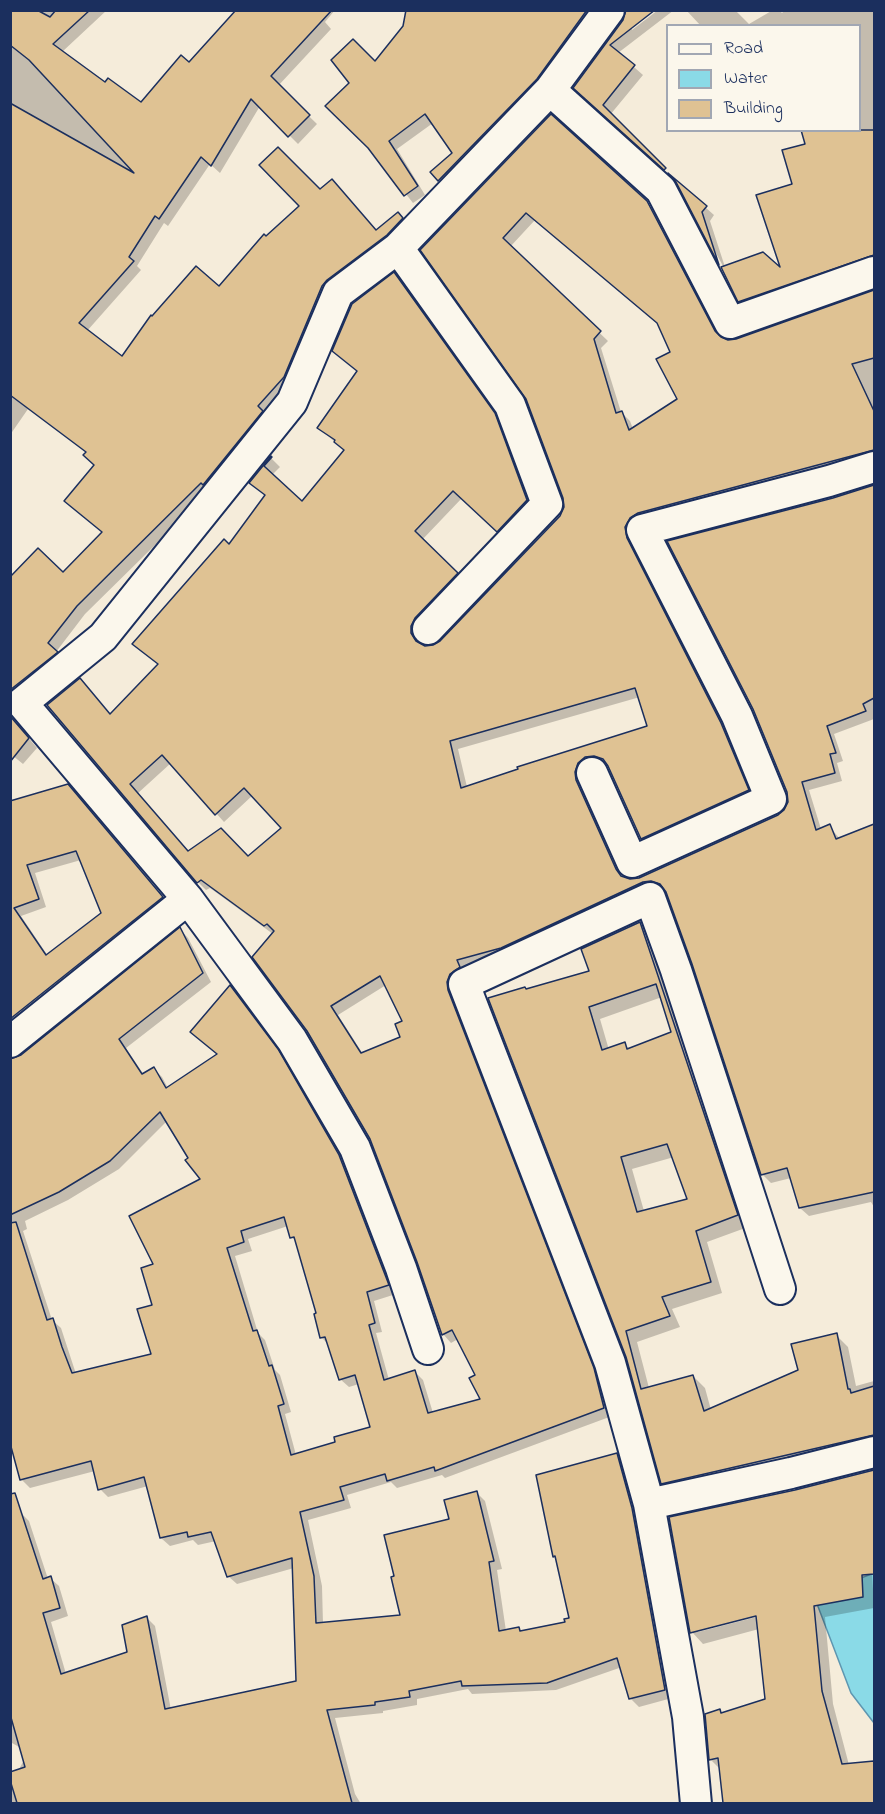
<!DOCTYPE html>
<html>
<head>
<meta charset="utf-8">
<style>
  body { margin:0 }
  #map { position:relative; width:885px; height:1814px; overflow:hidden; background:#f5ecda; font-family:"Indie Flower",sans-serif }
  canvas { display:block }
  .frame { position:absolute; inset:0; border:12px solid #1b2f5e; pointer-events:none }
  .legend { position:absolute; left:666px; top:24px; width:195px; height:108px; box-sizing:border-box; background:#fbf7ec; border:2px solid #a1a7b3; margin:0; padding:8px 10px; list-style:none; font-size:18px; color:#1b2f5e }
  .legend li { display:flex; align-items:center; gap:12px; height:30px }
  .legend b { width:30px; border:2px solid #a1a7b3 }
</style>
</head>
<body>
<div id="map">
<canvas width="885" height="1814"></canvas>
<div class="frame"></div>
<ul class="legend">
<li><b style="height:8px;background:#fbf7ec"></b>Road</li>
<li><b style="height:16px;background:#8adae7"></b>Water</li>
<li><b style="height:16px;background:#dfc293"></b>Building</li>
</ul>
</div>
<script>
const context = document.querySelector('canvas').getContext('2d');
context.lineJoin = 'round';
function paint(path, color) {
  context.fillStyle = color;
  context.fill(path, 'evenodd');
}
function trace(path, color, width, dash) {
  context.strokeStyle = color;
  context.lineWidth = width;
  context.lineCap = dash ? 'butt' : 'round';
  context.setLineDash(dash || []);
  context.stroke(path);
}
const water = new Path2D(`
  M 874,1573 L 874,1723 L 851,1693 L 814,1596 Z`);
paint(water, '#8adae7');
trace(water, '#5e96b0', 1.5);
paint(new Path2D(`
  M 10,10 L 107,10 L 62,52 L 105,84 L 141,104 L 189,64 L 271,10 L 335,10 L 325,22 L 331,29 L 278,86 L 317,124 L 298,144 L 260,106 L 220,173 L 210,164 L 168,226 L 164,223 L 137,266 L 141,270 L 87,331 L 122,358 L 219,289 L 266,238 L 320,191 L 376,232 L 398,214 L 406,222 L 336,288 L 292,385 L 210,491 L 85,614 L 56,652 L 65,661 L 13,715 L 17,724 L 37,748 L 23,764 L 12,755 L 10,757 L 10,578 L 63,574 L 104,533 L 96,466 L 87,453 L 28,409 L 10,435 Z
  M 409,10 L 602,10 L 448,188 L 433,172 L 454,153 L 433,123 L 397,149 L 425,195 L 413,203 L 369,147 L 375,63 L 404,27 Z
  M 658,10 L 674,10 L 618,53 L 643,75 L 610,115 L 575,87 L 624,20 L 632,27 L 632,30 Z
  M 686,10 L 735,10 L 749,24 L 773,10 L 779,10 L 782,13 L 785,10 L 874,10 L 874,265 L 748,309 L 740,301 L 724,268 L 679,184 L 714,215 L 710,221 L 725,267 L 783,271 L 794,185 L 860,130 L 860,26 L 701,26 Z
  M 551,116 L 655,211 L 721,339 L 728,342 L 736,341 L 874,292 L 874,459 L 646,521 L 756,799 L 650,847 L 642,838 L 609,766 L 604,764 L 593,766 L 584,789 L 624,878 L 631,881 L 639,879 L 779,816 L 786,810 L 790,801 L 834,499 L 874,486 L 874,719 L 834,734 L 843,761 L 837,763 L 842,781 L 809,790 L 821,829 L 829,826 L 840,839 L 874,826 L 874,1207 L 871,1202 L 809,1216 L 800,1208 L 791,1178 L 771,1183 L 762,1174 L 694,964 L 668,891 L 662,889 L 652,890 L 464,969 L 602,1378 L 612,1416 L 445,1478 L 442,1475 L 397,1488 L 391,1482 L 347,1495 L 351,1508 L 308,1520 L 322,1586 L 323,1624 L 402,1616 L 451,1520 L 477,1493 L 485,1501 L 502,1569 L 497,1570 L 506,1631 L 519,1629 L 522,1632 L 566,1623 L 571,1620 L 557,1559 L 554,1556 L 617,1455 L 625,1463 L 640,1518 L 672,1698 L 639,1707 L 630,1698 L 622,1667 L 556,1690 L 472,1694 L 468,1689 L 417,1699 L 417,1705 L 383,1711 L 383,1713 L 335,1718 L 355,1794 L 361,1804 L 10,1804 L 10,1787 L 28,1752 L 12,1743 L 10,1745 L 10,1515 L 20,1512 L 29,1521 L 48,1579 L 50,1578 L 59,1586 L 68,1616 L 51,1622 L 66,1674 L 129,1653 L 147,1618 L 155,1626 L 171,1710 L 298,1682 L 294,1568 L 237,1584 L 228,1576 L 216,1541 L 198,1545 L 193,1540 L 170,1546 L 161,1538 L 148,1486 L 108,1497 L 100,1489 L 95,1471 L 30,1488 L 21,1479 L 10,1437 L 10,1060 L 22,1057 L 180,929 L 188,938 L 211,982 L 126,1048 L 144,1075 L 154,1069 L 162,1077 L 168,1088 L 218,1055 L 201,1041 L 230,987 L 238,995 L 286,1060 L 347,1165 L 396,1294 L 374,1301 L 382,1332 L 376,1333 L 389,1380 L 415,1372 L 423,1380 L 433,1413 L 482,1400 L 477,1375 L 458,1339 L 451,1343 L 443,1334 L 419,1261 L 371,1139 L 273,934 L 210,888 L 206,890 L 198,882 L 49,705 L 80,680 L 110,715 L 159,665 L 134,644 L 229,546 L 266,496 L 251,483 L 271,458 L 280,467 L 272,475 L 303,503 L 345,451 L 319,428 L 358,372 L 334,351 L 394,274 L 402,283 L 503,423 L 535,509 L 506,539 L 462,498 L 422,540 L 465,582 L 419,635 L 419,643 L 424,647 L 434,647 L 441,642 L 561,517 L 565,507 L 565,498 L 527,398 L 422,250 ZM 535,220 L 659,325 L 672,352 L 679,400 L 633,429 L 630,421 L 621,412 L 601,348 L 608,341 L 510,247 ZM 640,697 L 649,727 L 467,787 L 458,749 ZM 171,763 L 224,822 L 253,795 L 283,828 L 248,858 L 188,853 L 137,794 ZM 386,985 L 404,1022 L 402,1038 L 363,1054 L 338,1015 ZM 167,1121 L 202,1180 L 155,1265 L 153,1355 L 76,1374 L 61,1328 L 52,1320 L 23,1231 L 27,1229 L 25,1221 L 68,1200 L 119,1169 ZM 288,1226 L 292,1237 L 298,1244 L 318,1314 L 321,1337 L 329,1345 L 340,1379 L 349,1387 L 359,1384 L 372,1428 L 337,1443 L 296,1455 L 285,1414 L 291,1412 L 280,1375 L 275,1370 L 265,1340 L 258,1333 L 235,1256 L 252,1251 L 248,1239 Z
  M 77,795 L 171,906 L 10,1034 L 10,803 ZM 81,860 L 103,913 L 48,956 L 21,916 L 46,907 L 35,873 Z
  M 640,923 L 651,935 L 748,1227 L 707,1242 L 722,1293 L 672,1309 L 680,1327 L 637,1342 L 649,1388 L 693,1376 L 705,1388 L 711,1410 L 799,1371 L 836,1335 L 848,1347 L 856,1386 L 874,1381 L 874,1448 L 674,1494 L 663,1483 L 527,991 L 590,972 ZM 662,997 L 673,1033 L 630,1049 L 624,1044 L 609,1050 L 600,1019 ZM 674,1157 L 689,1200 L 644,1211 L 632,1169 Z
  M 874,1471 L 874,1513 L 869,1514 L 874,1608 L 825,1617 L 833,1704 L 849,1765 L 874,1763 L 874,1804 L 725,1804 L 721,1770 L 711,1760 L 707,1715 L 719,1711 L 723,1714 L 767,1700 L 759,1629 L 703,1644 L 692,1632 L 795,1491 ZM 763,1612 L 764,1615 L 698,1632 L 698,1629 Z`), '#0003');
const building = new Path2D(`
  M 10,10 L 37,10 L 50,17 L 56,10 L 90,10 L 53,44 L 105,82 L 108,78 L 141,102 L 181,55 L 189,62 L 236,10 L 332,10 L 271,76 L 310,115 L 288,137 L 251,99 L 211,166 L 201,157 L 159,219 L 155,216 L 129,257 L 134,261 L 79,323 L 122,356 L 151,315 L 152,316 L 196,266 L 219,286 L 264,234 L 266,236 L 299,206 L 259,165 L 278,147 L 320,189 L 332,179 L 376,230 L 398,212 L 403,218 L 387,235 L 327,280 L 322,286 L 284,377 L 258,406 L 263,411 L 203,485 L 201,483 L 77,606 L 48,643 L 58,652 L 10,690 L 10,577 L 38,548 L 63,572 L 102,532 L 64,501 L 94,465 L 83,455 L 86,452 L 10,395 L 10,103 L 134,173 L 29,60 L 10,45 Z
  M 406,10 L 587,10 L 537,79 L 438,181 L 430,172 L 452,153 L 425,114 L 389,141 L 418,186 L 404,196 L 368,148 L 325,106 L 349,83 L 331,60 L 353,39 L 375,61 L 403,26 Z
  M 626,10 L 655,10 L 610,45 L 635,65 L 603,105 L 666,168 L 664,170 L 573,88 L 623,20 Z
  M 551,114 L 647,201 L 715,331 L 721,337 L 728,340 L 736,339 L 874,290 L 874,358 L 852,364 L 874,411 L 874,450 L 638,513 L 630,518 L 625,527 L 627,538 L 721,723 L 749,790 L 641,839 L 608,766 L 603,759 L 594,756 L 585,757 L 578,763 L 575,772 L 576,780 L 616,869 L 621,876 L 630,879 L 639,878 L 778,815 L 784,810 L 788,802 L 787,792 L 753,709 L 667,541 L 833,498 L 874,485 L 874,698 L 863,704 L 866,711 L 827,726 L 836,753 L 830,754 L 835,773 L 802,782 L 816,830 L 830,824 L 836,839 L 874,824 L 874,1192 L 799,1208 L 787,1168 L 761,1175 L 692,964 L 666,892 L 660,884 L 651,881 L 643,882 L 501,948 L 457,960 L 460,967 L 450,974 L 447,982 L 448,990 L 594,1368 L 604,1408 L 435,1471 L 434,1467 L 387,1481 L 385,1474 L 340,1487 L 344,1500 L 300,1512 L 314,1576 L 316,1623 L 400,1615 L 391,1577 L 394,1576 L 384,1535 L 449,1519 L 444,1500 L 477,1491 L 494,1561 L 489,1562 L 499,1631 L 519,1627 L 520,1631 L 565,1622 L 564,1619 L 569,1618 L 555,1556 L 553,1557 L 536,1475 L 617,1453 L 632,1508 L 665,1690 L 629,1699 L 617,1658 L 547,1683 L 462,1686 L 461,1681 L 409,1691 L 410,1697 L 375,1702 L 375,1705 L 327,1710 L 352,1803 L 17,1803 L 10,1780 L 10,1772 L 25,1767 L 10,1714 L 10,1494 L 15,1493 L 43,1579 L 51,1576 L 60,1608 L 43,1613 L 61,1674 L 127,1652 L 122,1625 L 147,1616 L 165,1709 L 296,1681 L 292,1558 L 227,1577 L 211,1532 L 188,1537 L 187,1532 L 160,1538 L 144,1477 L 98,1490 L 91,1461 L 20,1480 L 10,1443 L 10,1223 L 16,1222 L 47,1320 L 53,1318 L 62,1347 L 72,1373 L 151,1354 L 137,1309 L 152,1305 L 141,1268 L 153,1264 L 129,1216 L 200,1179 L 185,1160 L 188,1158 L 160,1112 L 110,1161 L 59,1192 L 10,1215 L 10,1059 L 21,1055 L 180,927 L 203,973 L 119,1039 L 142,1074 L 154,1067 L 166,1088 L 217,1054 L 190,1032 L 230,985 L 278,1049 L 339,1155 L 389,1285 L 367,1292 L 375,1323 L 369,1325 L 384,1380 L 415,1370 L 428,1413 L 480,1399 L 469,1378 L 475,1375 L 452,1330 L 442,1335 L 417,1262 L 370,1139 L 307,1031 L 252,957 L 274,931 L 267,924 L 264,926 L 201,880 L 197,883 L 47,705 L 80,678 L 110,714 L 158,664 L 132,644 L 224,539 L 229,544 L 265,495 L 249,483 L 271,456 L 272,457 L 264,466 L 302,501 L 344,450 L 334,442 L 335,440 L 317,428 L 357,371 L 332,351 L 352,304 L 394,272 L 495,413 L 527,500 L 497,532 L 453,491 L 415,531 L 458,573 L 415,618 L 411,626 L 411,633 L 416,641 L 425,646 L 433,645 L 440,641 L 560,516 L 564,507 L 563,498 L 526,399 L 420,250 ZM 526,213 L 657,323 L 670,352 L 656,359 L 677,399 L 629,430 L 622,411 L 616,413 L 594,339 L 601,331 L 503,238 ZM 635,688 L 647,726 L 517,767 L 518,769 L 461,788 L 450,741 ZM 162,755 L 215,815 L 244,788 L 281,828 L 248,856 L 221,828 L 188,851 L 130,784 ZM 380,976 L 402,1021 L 395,1024 L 400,1037 L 361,1053 L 331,1006 ZM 284,1217 L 290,1238 L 294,1237 L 316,1313 L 314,1314 L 320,1338 L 325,1337 L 339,1380 L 355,1375 L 370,1427 L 334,1437 L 335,1442 L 291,1455 L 278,1406 L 284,1404 L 272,1365 L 269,1366 L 257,1330 L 253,1331 L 227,1248 L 244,1242 L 241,1231 Z
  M 801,130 L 874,130 L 874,255 L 738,302 L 721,267 L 763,252 L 780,267 L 756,195 L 792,184 L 782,150 L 805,144 Z
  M 668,173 L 707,206 L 702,212 L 719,265 L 676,182 Z
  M 10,716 L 29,738 L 10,762 Z
  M 68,784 L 163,897 L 10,1019 L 10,801 ZM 76,851 L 101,913 L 46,955 L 14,908 L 39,899 L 27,865 Z
  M 640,922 L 738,1215 L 696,1231 L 711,1282 L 662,1297 L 670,1316 L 626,1331 L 641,1389 L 693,1375 L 704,1411 L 798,1370 L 791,1344 L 837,1333 L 848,1389 L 850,1389 L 851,1393 L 874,1386 L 874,1435 L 661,1484 L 626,1357 L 488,998 L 525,987 L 526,989 L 589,971 L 581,949 ZM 656,984 L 671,1032 L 627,1049 L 625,1042 L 602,1050 L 589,1007 ZM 667,1144 L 687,1199 L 637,1212 L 621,1157 Z
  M 874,1470 L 874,1574 L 862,1575 L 863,1597 L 814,1606 L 822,1691 L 842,1764 L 874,1761 L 874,1803 L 723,1803 L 718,1758 L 709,1760 L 705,1714 L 720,1709 L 721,1713 L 765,1699 L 756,1616 L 690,1633 L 669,1517 L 795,1490 Z`);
paint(building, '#dfc293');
trace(building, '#1b2f5e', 1.5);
const street = new Path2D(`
  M 550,90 L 609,10
  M 398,248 L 338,293 L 292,402 L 103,637 L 22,703 L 188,899 L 292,1040 L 355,1148 L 401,1268 L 428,1349
  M 428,629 L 547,504 L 510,405 L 398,248 L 550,90 L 661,190 L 730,323 L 874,272
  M 592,773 L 632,862 L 771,799 L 737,716 L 642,530 L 829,481 L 874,467
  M 10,1042 L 188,899
  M 780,1289 L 676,970 L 650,898 L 464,984 L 610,1363 L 649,1504 L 791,1473 L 874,1452
  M 649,1504 L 688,1717 L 696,1804`);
trace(street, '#1b2f5e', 34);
trace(street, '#fbf7ec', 30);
</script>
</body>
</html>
